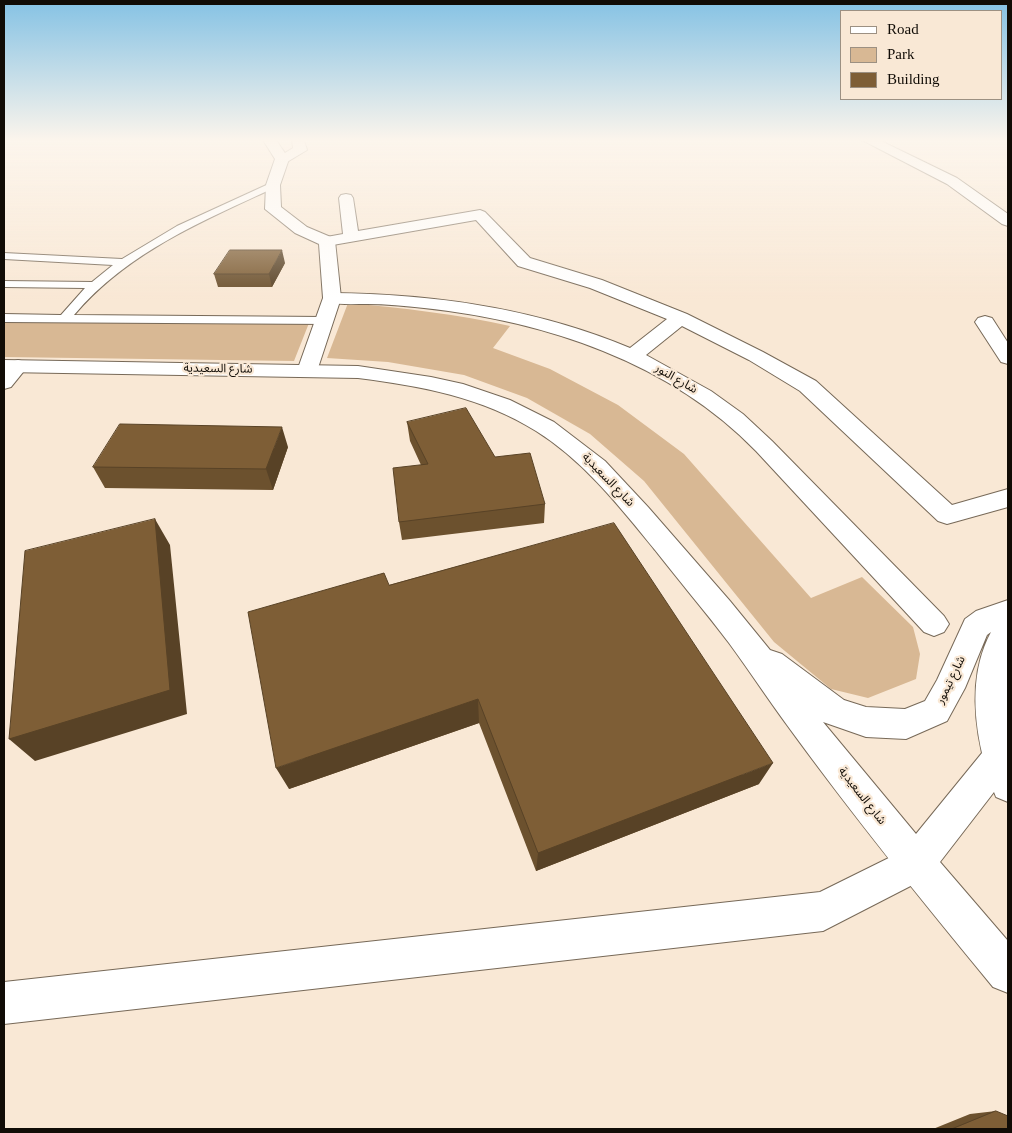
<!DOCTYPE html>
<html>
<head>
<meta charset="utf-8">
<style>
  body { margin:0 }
  #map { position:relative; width:1012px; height:1133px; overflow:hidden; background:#f9e8d5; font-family:"Times New Roman",serif }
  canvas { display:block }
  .frame { position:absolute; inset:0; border:5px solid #110c06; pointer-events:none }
  .legend { position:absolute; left:840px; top:10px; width:162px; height:90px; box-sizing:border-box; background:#f9e8d5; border:1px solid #9c9082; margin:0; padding:6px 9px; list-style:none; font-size:15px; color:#110c06 }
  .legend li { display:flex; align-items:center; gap:10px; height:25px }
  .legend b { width:25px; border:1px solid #9c9082 }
</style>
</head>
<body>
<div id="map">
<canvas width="1012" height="1133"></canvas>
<div class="frame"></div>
<ul class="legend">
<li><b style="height:6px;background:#fff"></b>Road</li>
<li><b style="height:14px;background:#d8b894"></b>Park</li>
<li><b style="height:14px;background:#7e5e36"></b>Building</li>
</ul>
</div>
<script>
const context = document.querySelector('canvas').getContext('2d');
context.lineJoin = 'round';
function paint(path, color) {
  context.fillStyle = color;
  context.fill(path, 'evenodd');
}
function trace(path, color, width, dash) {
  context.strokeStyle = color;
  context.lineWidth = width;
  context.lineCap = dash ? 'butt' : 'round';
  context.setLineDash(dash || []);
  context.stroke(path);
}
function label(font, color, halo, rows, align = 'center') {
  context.font = font + ' "Times New Roman","Noto Sans Arabic",serif';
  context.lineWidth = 4.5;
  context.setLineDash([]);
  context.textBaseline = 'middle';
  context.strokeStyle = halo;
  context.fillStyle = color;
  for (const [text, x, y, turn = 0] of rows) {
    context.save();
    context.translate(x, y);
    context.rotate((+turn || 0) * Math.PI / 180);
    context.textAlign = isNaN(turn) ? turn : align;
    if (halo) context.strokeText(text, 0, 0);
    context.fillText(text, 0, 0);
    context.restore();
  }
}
paint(new Path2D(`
  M 348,303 C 403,308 456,314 510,326 L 493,348 L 550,369 L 618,405 L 684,454 L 811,598 L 862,577 L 913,627 L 920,654 L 916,679 L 868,698 L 831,689 L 774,642 L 644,481 L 590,434 L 527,398 L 464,375 L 388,362 L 327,358 Z
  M 4,320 L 309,323 L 294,361 L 4,357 Z`), '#d8b894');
const lane = new Path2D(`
  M 273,182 L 276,183 L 276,187 C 203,221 127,252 74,315 L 324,317 L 328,318 L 330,321 L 328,324 L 4,322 L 4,314 L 61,315 L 85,288 L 4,287 L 4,281 L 92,282 L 113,265 L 4,259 L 4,253 L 122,259 L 177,226 Z`);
const street = new Path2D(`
  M 292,140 L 304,140 L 307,150 L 287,162 L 277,162 L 275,159 L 293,148 Z
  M 862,140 L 879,140 L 957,178 L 1008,214 L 1008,226 L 1002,224 L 947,184 Z
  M 346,194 L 351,195 L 353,198 L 358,231 L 480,210 L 485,212 L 530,258 L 602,280 L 687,314 L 763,352 L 816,381 L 952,505 L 1008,489 L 1008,507 L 947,524 L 938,521 L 800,391 L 749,360 L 682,326 L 646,355 L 711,391 L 743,414 L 772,441 L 944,616 L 949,624 L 944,632 L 934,636 L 924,632 L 756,451 C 670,362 545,321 424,308 C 405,306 386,304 367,304 C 354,304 339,305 326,302 L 323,298 L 326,294 L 332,293 C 434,294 535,308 630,348 L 667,319 L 590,288 L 518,266 L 476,220 L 327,246 L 321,244 L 319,241 L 321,238 L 343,234 L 339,198 L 341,195 Z
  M 985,316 L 992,318 L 1008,343 L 1008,364 L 1001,362 L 975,322 L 978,318 Z`);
const secondary = new Path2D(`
  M 263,140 L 276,140 L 289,159 L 280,185 L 281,207 L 307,227 L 333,238 L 335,241 L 341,298 L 317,371 L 314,375 L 307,377 L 300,375 L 297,371 L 323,298 L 319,244 L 295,233 L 265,209 L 266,185 L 275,159 Z
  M 18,360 L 25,362 L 28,366 L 11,387 L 4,389 L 4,370 L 11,362 Z
  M 915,845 L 928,851 L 934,864 L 928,877 L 823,931 L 4,1024 L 4,982 L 820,892 Z`);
const primary = new Path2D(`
  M 4,360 L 358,366 L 431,377 L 463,384 L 510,400 L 554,422 L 605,461 L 648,507 L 730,601 L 770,650 L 782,654 L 844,700 L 866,707 L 905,709 L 925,701 L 937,680 L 965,619 L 976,611 L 1008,600 L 1008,802 L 996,797 L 994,792 L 940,862 L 1008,941 L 1008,993 L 993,987 C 922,901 853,816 787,725 C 767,698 749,670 729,643 C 705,611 679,581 655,550 C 620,507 584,461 536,431 C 482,397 421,386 358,378 L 4,372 ZM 991,632 C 971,669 973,713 982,753 L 916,834 L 823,722 L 866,737 L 906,739 L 947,721 L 965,688 L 987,635 Z`);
trace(lane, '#776958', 2);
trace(street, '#776958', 2);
trace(secondary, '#776958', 2);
trace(primary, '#776958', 2);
paint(lane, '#fff');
paint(street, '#fff');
paint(secondary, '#fff');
paint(primary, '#fff');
paint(new Path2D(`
  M 285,263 L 272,287 L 218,287 L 214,274 Z
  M 407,422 L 495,457 L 545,504 L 544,523 L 402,540 L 399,522 L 421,465 L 410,441 Z
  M 288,447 L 273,490 L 105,488 L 93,467 Z
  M 389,585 L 759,784 L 536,871 L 479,723 L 289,789 Z
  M 996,1111 L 1008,1129 L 933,1129 L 970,1114 Z`), '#6c512e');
paint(new Path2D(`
  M 282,250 L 285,263 L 272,287 L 269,274 Z
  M 282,427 L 288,447 L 273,490 L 266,469 Z
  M 155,519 L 170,545 L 187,714 L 35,761 L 9,739 Z
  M 478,699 L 479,723 L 289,789 L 276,768 Z
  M 773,763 L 759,784 L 536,871 L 538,853 Z`), '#584226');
const building = new Path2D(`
  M 230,250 L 282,250 L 269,274 L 214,274 Z
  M 466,408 L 495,457 L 530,453 L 545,504 L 399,522 L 393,468 L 428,464 L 407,422 Z
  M 120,424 L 282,427 L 266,469 L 93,467 Z
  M 155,519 L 170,690 L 9,739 L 25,551 Z
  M 614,523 L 773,763 L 538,853 L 478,699 L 276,768 L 248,612 L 384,573 L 389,585 Z
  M 996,1111 L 1008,1116 L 1008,1129 L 952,1129 Z`);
paint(building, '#7e5e36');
trace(building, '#584226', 1);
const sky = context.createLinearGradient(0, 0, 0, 299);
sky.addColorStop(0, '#85c2e4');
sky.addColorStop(0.47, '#fcf5ec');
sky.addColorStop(1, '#fcf5ec00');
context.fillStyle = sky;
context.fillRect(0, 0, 1012, 299);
label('12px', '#110c06', '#f9e8d5', [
  ["شارع السعيدية",218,369,1],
  ["شارع النور",676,379,30],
  ["شارع السعيدية",608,480,46],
  ["شارع تيمور",951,680,-64],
  ["شارع السعيدية",862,796,52]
]);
</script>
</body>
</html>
